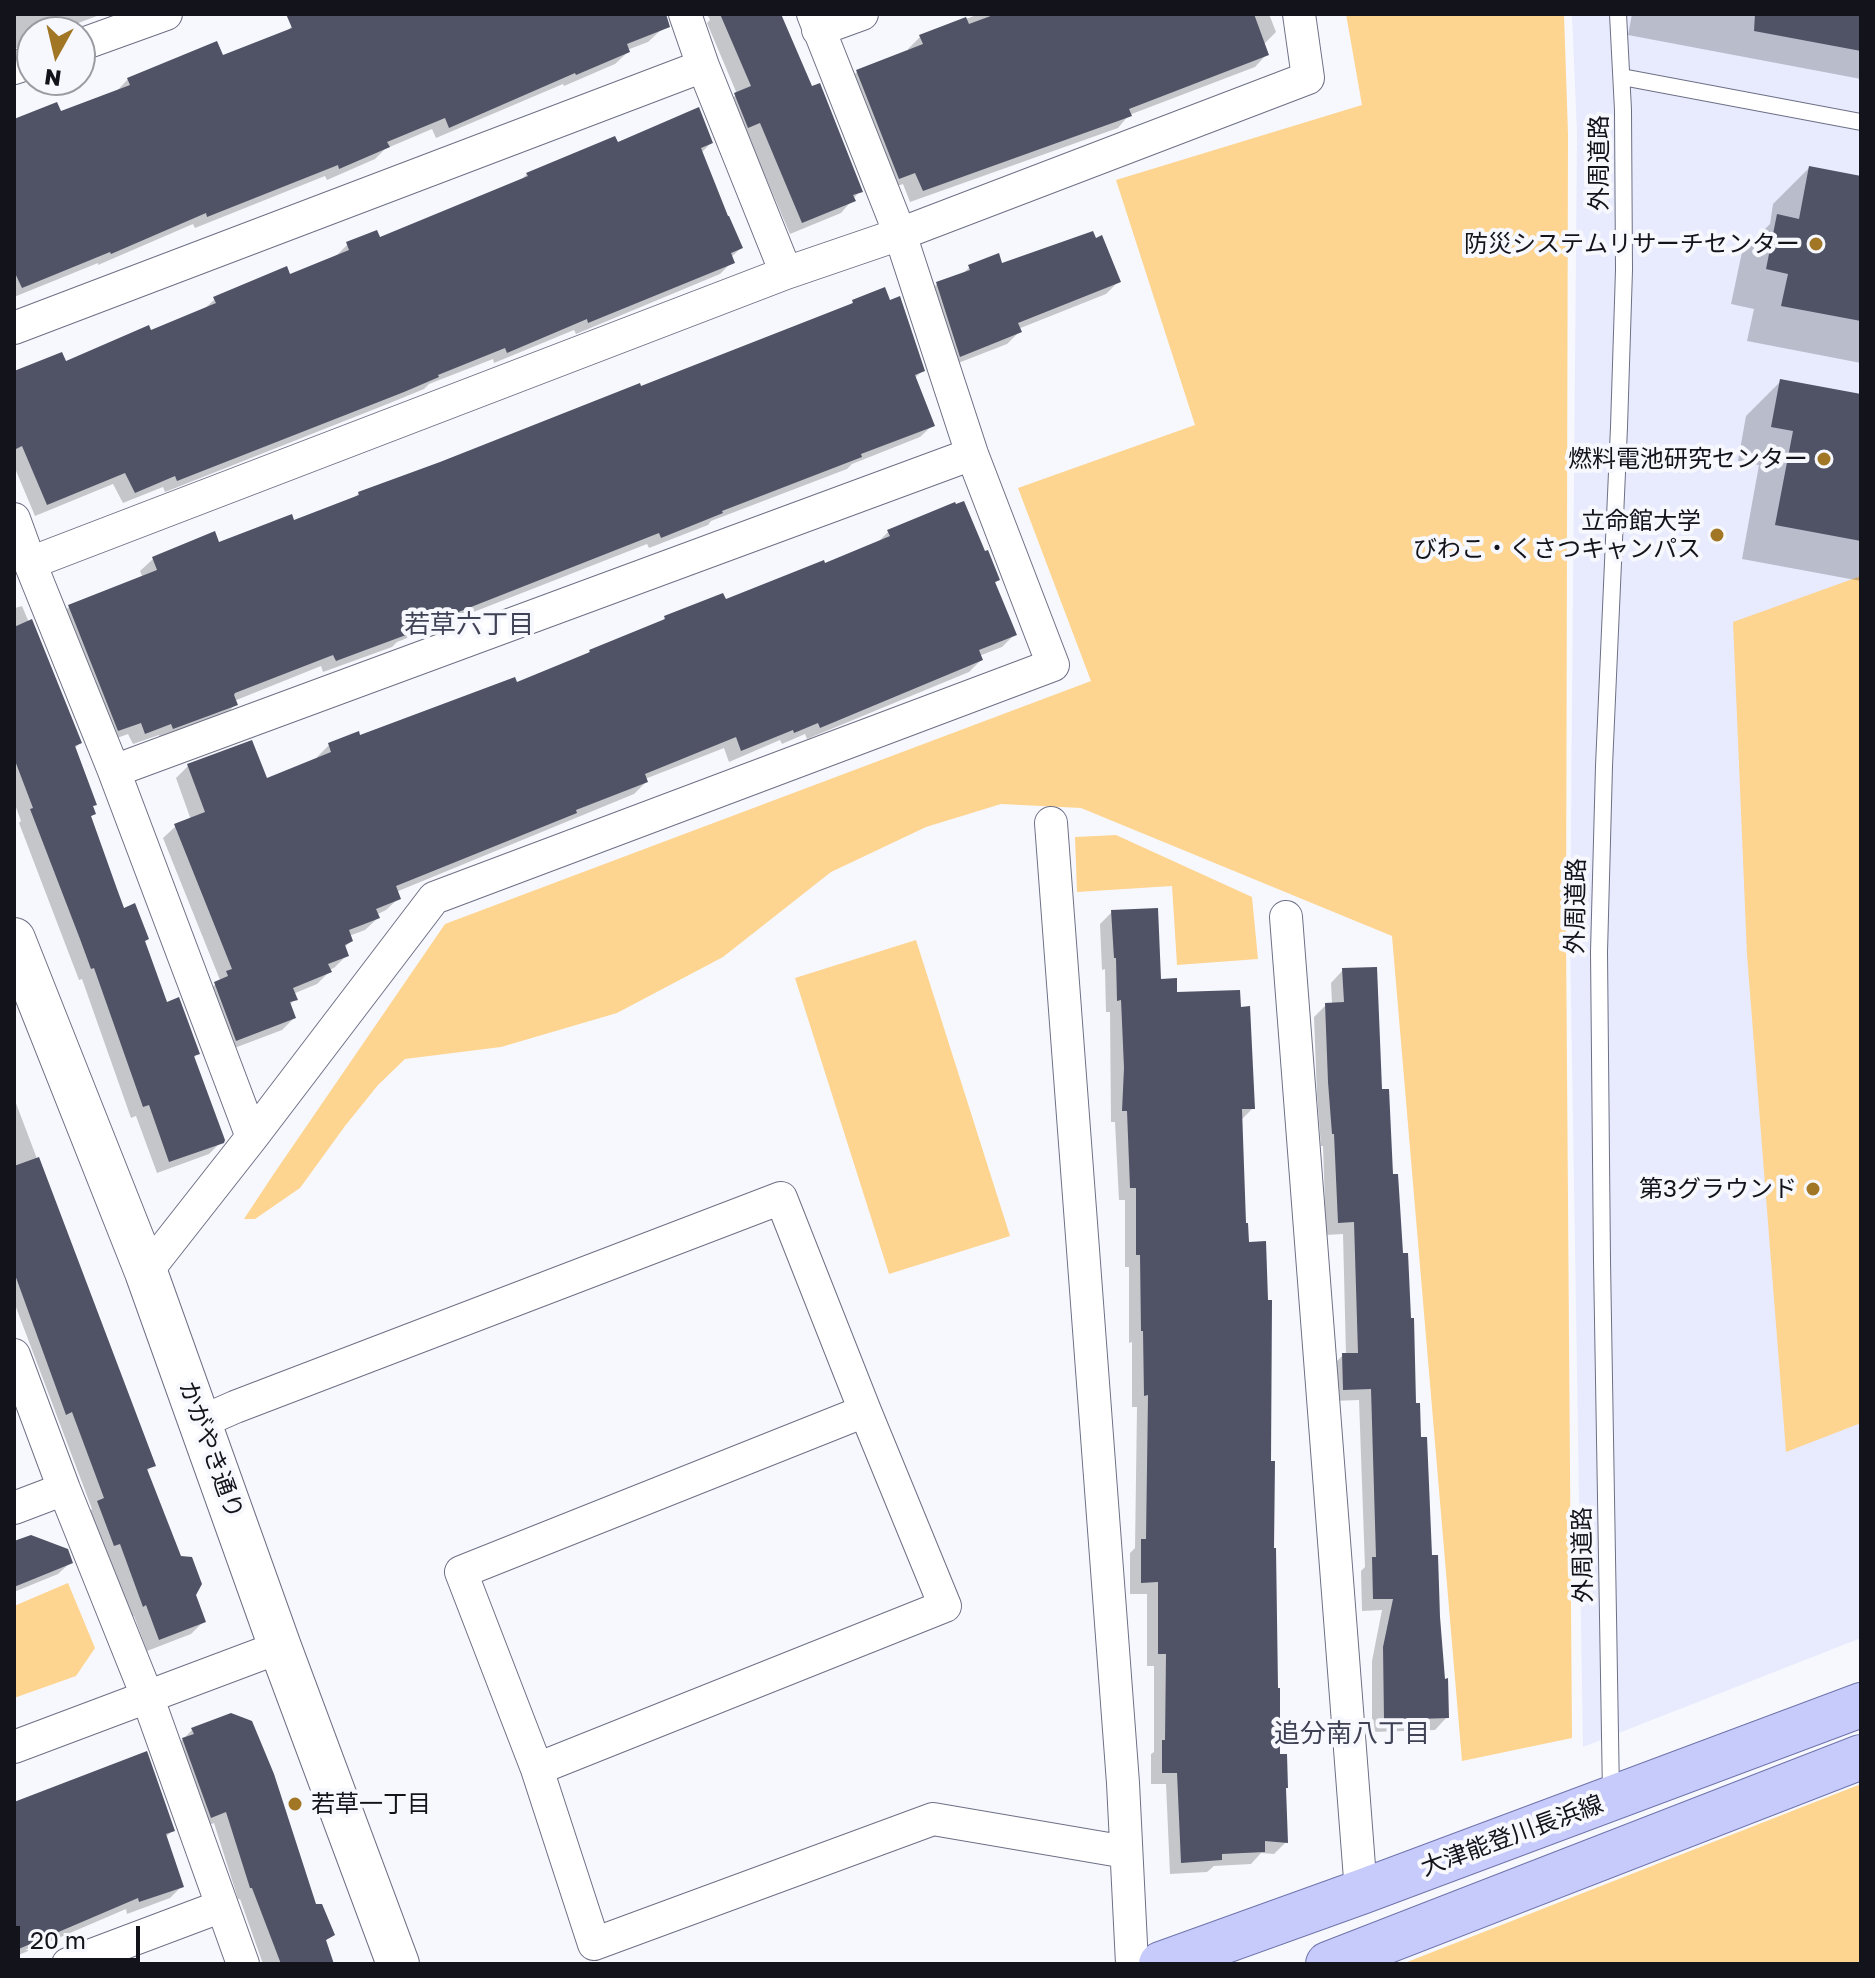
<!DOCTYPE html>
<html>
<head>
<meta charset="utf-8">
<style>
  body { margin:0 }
  #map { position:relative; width:1875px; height:1978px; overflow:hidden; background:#f7f8fd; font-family:"Golos Text",sans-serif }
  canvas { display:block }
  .frame { position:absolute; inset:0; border:16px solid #12131b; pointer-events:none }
  .north { position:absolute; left:16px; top:16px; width:80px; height:80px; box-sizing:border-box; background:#f7f8fd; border:2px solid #9b9ca3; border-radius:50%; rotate:188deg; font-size:22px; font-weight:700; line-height:32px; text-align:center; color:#12131b }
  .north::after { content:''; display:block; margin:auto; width:28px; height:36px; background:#a17726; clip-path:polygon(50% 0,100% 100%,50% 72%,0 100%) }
  .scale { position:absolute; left:16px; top:1926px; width:124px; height:36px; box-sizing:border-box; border:4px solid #12131b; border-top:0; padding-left:10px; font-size:24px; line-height:28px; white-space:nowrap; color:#12131b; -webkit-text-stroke:6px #f7f8fd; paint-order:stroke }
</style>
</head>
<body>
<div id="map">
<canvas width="1875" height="1978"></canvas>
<div class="frame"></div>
<div class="north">N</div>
<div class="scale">20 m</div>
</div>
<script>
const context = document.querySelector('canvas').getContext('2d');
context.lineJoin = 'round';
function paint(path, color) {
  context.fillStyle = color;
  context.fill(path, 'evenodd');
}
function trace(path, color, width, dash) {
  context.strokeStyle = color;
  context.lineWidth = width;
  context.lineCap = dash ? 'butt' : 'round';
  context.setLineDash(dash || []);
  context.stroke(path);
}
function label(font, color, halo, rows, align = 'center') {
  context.font = font + ' "Golos Text","Noto Sans JP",sans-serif';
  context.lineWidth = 8;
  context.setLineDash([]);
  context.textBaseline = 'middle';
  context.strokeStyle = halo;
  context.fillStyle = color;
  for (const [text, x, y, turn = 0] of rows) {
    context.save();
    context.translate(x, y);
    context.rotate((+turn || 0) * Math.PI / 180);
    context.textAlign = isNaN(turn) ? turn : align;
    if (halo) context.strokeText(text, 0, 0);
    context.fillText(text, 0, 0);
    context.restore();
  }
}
paint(new Path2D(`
  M 1572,14 L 1861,14 L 1861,1638 L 1583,1747 L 1570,935 L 1577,134 Z`), '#e8ebfe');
paint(new Path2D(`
  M 1346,14 L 1564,14 L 1568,134 L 1566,935 L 1572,1738 L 1462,1761 L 1392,936 L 1081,808 L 1001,804 L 926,827 L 831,872 L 723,957 L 617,1013 L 501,1047 L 405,1059 L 378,1085 L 345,1126 L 300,1188 L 255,1219 L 244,1219 L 273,1175 L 445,924 L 1091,681 L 1018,488 L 1195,425 L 1116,180 L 1362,105 Z
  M 1861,576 L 1861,1423 L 1786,1452 L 1747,955 L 1733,622 Z
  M 1116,835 L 1252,897 L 1258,959 L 1177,965 L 1172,886 L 1077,892 L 1075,837 Z
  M 916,940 L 1010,1236 L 889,1274 L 795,978 Z
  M 68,1583 L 95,1648 L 76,1676 L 14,1698 L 14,1606 Z
  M 1861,1784 L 1861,1964 L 1402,1964 Z`), '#fdd490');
paint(new Path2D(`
  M 14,14 L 102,14 L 55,32 L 32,32 L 32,42 L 14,49 Z
  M 322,14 L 654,14 L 661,30 L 648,42 L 627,50 L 628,52 L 615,64 L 564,86 L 563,84 L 436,138 L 432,129 L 385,149 L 375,159 L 327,180 L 325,176 L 195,228 L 193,224 L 98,265 L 98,263 L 14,297 L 14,121 L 60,114 L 115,93 L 128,79 L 222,58 L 285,33 L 292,26 Z
  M 707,14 L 778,14 L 860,191 L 841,213 L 790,234 L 747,134 L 723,107 L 737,94 L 707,23 L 710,20 Z
  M 979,14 L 1269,14 L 1276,32 L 1263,45 L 1267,54 L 1255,67 L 1129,115 L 1118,128 L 910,202 L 903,184 L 886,190 L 844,84 L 857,72 L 909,52 L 908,49 L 920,37 Z
  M 1632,14 L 1861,14 L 1861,79 L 1628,35 Z
  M 711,143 L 701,153 L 741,248 L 730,258 L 732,262 L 720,274 L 576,334 L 574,330 L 494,363 L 493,359 L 429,384 L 424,389 L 390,403 L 165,492 L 163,487 L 123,503 L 113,484 L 35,516 L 14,466 L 14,374 L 65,363 L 150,333 L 202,311 L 215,299 L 289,277 L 336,256 L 348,244 L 379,240 L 520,181 L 527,174 L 617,144 Z
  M 1809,168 L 1861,178 L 1861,363 L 1747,341 L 1754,309 L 1731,304 L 1742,252 L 1770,224 L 1773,204 Z
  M 1001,266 L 1118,282 L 1106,294 L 1018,329 L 1019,332 L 1007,344 L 948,367 L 925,296 L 937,284 L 961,275 L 970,267 Z
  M 853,302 L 923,370 L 915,378 L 933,425 L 920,437 L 852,464 L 847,469 L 711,521 L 708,525 L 649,548 L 647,544 L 397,642 L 392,647 L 323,672 L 321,666 L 234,701 L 235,705 L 223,717 L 161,740 L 159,735 L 133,744 L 128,734 L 106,742 L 56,619 L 69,607 L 143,578 L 140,571 L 153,559 L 218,544 L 293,522 L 352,500 L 359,493 L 640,388 L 847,308 Z
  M 1781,381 L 1861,396 L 1861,581 L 1742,559 L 1759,465 L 1738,461 L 1746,416 Z
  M 888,532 L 998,580 L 994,584 L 1014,635 L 1002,647 L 979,656 L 981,660 L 969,672 L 807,739 L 805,734 L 782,744 L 780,740 L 729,762 L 724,748 L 645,779 L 646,782 L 634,794 L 396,892 L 399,898 L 386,910 L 376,915 L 378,918 L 365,930 L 349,936 L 351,941 L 344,948 L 347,955 L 334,968 L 329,970 L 329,972 L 317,984 L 293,994 L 295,999 L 289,1006 L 294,1018 L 282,1030 L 224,1052 L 203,996 L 220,980 L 163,838 L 176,826 L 191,820 L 176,778 L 188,766 L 266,780 L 318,760 L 317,757 L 329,745 L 359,737 L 516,685 L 585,656 L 590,651 L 660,623 L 665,618 L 722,595 L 724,601 L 824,566 L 876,544 Z
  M 14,605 L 15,608 L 22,606 L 80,743 L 74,749 L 95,804 L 91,808 L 94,814 L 89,818 L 123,910 L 143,942 L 166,1005 L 198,1053 L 193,1059 L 223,1140 L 209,1154 L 157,1173 L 136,1116 L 131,1118 L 82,979 L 79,980 L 19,823 L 21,821 L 14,802 Z
  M 1112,912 L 1159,981 L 1176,994 L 1253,1108 L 1241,1120 L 1245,1225 L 1269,1464 L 1278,1756 L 1286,1842 L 1274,1854 L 1261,1853 L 1251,1864 L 1214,1866 L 1207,1872 L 1170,1874 L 1166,1784 L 1151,1784 L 1151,1754 L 1154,1752 L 1154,1666 L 1147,1666 L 1147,1594 L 1130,1594 L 1130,1553 L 1135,1548 L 1137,1407 L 1132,1407 L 1132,1342 L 1129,1343 L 1129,1267 L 1125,1267 L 1125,1200 L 1119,1200 L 1115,1122 L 1111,1122 L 1110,1012 L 1106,1012 L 1105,969 L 1102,970 L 1100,924 Z
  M 1343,970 L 1380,1091 L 1392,1177 L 1447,1717 L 1435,1730 L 1372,1732 L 1372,1661 L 1382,1610 L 1362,1611 L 1361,1571 L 1365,1567 L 1359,1400 L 1332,1401 L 1330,1368 L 1343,1355 L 1346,1355 L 1343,1234 L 1326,1235 L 1323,1146 L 1321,1146 L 1317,1095 L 1314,1017 L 1326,1005 L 1332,1004 L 1331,983 Z
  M 14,1098 L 153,1465 L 146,1472 L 203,1622 L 191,1634 L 147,1651 L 134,1616 L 131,1617 L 86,1515 L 92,1509 L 14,1302 Z
  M 14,1543 L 71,1562 L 58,1574 L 14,1592 Z
  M 192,1730 L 315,1906 L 332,1934 L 324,1942 L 332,1964 L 263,1964 L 240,1899 L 238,1899 L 214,1823 L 198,1829 L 180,1742 Z
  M 14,1804 L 173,1830 L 165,1838 L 182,1886 L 170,1898 L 127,1914 L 126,1909 L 14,1957 Z`), '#0003');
paint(new Path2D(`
  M 286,14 L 666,14 L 670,27 L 627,44 L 630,52 L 576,75 L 575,73 L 449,128 L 445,118 L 387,142 L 390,147 L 339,169 L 338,165 L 207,217 L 206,213 L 111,254 L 110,252 L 22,288 L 14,271 L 14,119 L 57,102 L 61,111 L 130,85 L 127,78 L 217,41 L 223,55 L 292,28 Z
  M 720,14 L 781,14 L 812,86 L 820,83 L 863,192 L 853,195 L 856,201 L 802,223 L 760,123 L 748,128 L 734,93 L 751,86 Z
  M 996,14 L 1254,14 L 1269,55 L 1129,109 L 1132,116 L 923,191 L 915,173 L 899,179 L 856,70 L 923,44 L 919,35 L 966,17 L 969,24 Z
  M 1755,14 L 1861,14 L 1861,51 L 1754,31 Z
  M 699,107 L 713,143 L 701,148 L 728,216 L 729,216 L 743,248 L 731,253 L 735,263 L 588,323 L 587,319 L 507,353 L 505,348 L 438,375 L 439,377 L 404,392 L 177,481 L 175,476 L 135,493 L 125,473 L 47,505 L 22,446 L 14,450 L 14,371 L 62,352 L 66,361 L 149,325 L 151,330 L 216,303 L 213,297 L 287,266 L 290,274 L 349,250 L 346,242 L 377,230 L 380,237 L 528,176 L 526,173 L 615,136 L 618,142 Z
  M 1809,166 L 1861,176 L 1861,321 L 1781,306 L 1788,274 L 1766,269 L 1777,214 L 1799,219 Z
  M 1093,231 L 1096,238 L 1102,235 L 1121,282 L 1018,323 L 1022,332 L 960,357 L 936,282 L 970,270 L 968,265 L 999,253 L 1002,263 Z
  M 885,287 L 890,300 L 900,296 L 925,371 L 915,375 L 935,426 L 861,454 L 862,457 L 722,511 L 723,513 L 661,538 L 659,533 L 405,633 L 406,635 L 336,661 L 333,655 L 235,693 L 234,695 L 238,705 L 173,729 L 171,724 L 145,734 L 141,723 L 118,731 L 68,605 L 157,570 L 152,557 L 215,531 L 219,542 L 292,514 L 294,520 L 359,495 L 358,492 L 440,462 L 640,383 L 641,386 L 853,303 L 852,300 Z
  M 1780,379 L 1861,394 L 1861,541 L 1775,525 L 1793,431 L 1771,427 Z
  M 964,501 L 985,551 L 988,550 L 1000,580 L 995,582 L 1017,635 L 979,650 L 983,660 L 820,728 L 818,723 L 794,733 L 793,730 L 741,751 L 736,737 L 645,774 L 648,782 L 576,810 L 577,813 L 396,886 L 401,899 L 376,909 L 380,918 L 349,930 L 353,941 L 345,945 L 349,956 L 328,964 L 332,972 L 293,988 L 298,1000 L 290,1002 L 296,1018 L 236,1041 L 214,982 L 228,976 L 226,971 L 232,969 L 174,824 L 205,812 L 187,764 L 252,740 L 267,778 L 331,752 L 328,743 L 359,731 L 360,735 L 515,677 L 517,682 L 590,652 L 589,650 L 665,619 L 664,616 L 723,593 L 726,599 L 824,560 L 825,563 L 890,536 L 887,530 L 955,502 L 956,504 Z
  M 32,619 L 82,743 L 75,746 L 97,805 L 93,806 L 96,814 L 91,816 L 117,889 L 124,908 L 135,903 L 149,939 L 145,941 L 167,1002 L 179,997 L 200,1054 L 194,1056 L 225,1140 L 224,1143 L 169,1162 L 149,1105 L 143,1107 L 94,968 L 91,969 L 80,939 L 30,809 L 33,808 L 14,758 L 14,627 Z
  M 1158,908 L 1161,979 L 1177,978 L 1177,992 L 1240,990 L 1241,1007 L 1250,1006 L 1255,1109 L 1242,1109 L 1246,1223 L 1248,1223 L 1249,1242 L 1266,1241 L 1268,1300 L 1272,1300 L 1271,1461 L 1275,1461 L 1274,1548 L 1276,1548 L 1278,1688 L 1280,1688 L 1280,1754 L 1287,1754 L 1288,1788 L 1286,1788 L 1288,1843 L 1265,1841 L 1265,1852 L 1222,1854 L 1222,1860 L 1181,1863 L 1177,1773 L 1162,1773 L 1162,1740 L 1165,1740 L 1166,1654 L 1158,1654 L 1158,1582 L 1141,1583 L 1141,1539 L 1146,1539 L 1148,1395 L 1144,1396 L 1143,1331 L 1141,1331 L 1140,1255 L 1136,1255 L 1136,1188 L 1130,1188 L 1127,1111 L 1122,1111 L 1124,1068 L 1121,1000 L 1117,1001 L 1116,958 L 1114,958 L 1111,910 Z
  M 1377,967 L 1382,1089 L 1389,1089 L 1393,1174 L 1398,1174 L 1403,1253 L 1408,1253 L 1411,1318 L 1414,1318 L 1416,1403 L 1420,1403 L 1421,1437 L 1427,1437 L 1432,1555 L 1438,1555 L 1440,1617 L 1445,1679 L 1448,1678 L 1449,1718 L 1384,1720 L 1383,1647 L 1393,1599 L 1373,1599 L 1372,1557 L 1376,1557 L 1371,1389 L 1343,1390 L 1342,1353 L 1358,1353 L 1354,1222 L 1338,1223 L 1334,1134 L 1332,1134 L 1328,1082 L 1325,1003 L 1344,1002 L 1342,968 Z
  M 39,1157 L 156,1466 L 147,1469 L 181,1556 L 192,1557 L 202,1584 L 196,1595 L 206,1622 L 159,1640 L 146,1605 L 143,1607 L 120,1544 L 114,1546 L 97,1501 L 104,1498 L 72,1412 L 66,1415 L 14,1272 L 14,1166 Z
  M 31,1535 L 68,1549 L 73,1563 L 14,1587 L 14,1541 Z
  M 231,1713 L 252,1721 L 274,1774 L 316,1904 L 322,1904 L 335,1935 L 326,1940 L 334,1964 L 281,1964 L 252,1888 L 250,1888 L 226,1812 L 211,1818 L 182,1738 L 194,1734 L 191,1728 Z
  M 147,1751 L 175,1831 L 166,1834 L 184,1887 L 139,1902 L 138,1898 L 14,1951 L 14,1802 Z`), '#505266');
const service = new Path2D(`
  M 1622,77 L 1861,122
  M 1611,1794 L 1602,1261 L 1599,952 L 1604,766 L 1619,427 L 1624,270 L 1623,110 L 1618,14`);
const minor = new Path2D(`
  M 685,14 L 703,66 L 786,273
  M 818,30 L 862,14
  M 80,45 L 166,14
  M 14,68 L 32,62
  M 14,328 L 703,66
  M 14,519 L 30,563 L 114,771 L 252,1137
  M 30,563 L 786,273 L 900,234 L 813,14
  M 114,771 L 972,454
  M 1051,823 L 1123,1783 L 1132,1964
  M 1286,917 L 1361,1892
  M 146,1272 L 252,1137 L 434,898 L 1053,665 L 972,454 L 900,234 L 1308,78 L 1299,14
  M 14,1355 L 64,1489 L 147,1696 L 243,1964
  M 865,1411 L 461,1572 L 537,1769 L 594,1944 L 933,1819 L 1126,1852
  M 201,1422 L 235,1407 L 781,1198 L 865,1411 L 945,1606 L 537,1769
  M 14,1508 L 64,1489
  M 14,1747 L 280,1647
  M 68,1964 L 222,1906`);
const tertiary = new Path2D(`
  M 14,939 L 146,1272 L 280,1647 L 398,1964`);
const primary = new Path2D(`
  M 1161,1964 L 1361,1892 L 1861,1705
  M 1328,1964 L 1861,1757`);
trace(service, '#6d7085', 18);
trace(minor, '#6d7085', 34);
trace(tertiary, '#6d7085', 44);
trace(primary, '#6f74ab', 46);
trace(service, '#fff', 16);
trace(minor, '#fff', 32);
trace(tertiary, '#fff', 42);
trace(primary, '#c7cbfb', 44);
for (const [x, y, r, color] of [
  [1816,244,8,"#a17726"],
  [1824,459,8,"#a17726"],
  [1717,535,8,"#a17726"],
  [1813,1189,8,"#a17726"],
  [295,1804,8,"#a17726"]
]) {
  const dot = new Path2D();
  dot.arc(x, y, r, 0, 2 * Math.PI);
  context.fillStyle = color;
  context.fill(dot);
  trace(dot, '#f7f8fd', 3);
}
label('24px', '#12131b', '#f7f8fd', [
  ["外周道路",1599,163,-90],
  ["外周道路",1576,906,-89],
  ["かがやき通り",211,1450,70],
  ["外周道路",1583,1555,-91],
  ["大津能登川長浜線",1512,1836,-20]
]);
label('24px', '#12131b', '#f7f8fd', [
  ["防災システムリサーチセンター",1800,244],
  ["燃料電池研究センター",1808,459],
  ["立命館大学",1701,521],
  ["びわこ・くさつキャンパス",1701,549],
  ["第3グラウンド",1797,1189],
  ["若草一丁目",311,1804,"left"]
], 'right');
label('26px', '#3f4155', '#f7f8fd', [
  ["若草六丁目",469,625],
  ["追分南八丁目",1352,1734]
]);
</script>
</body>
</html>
